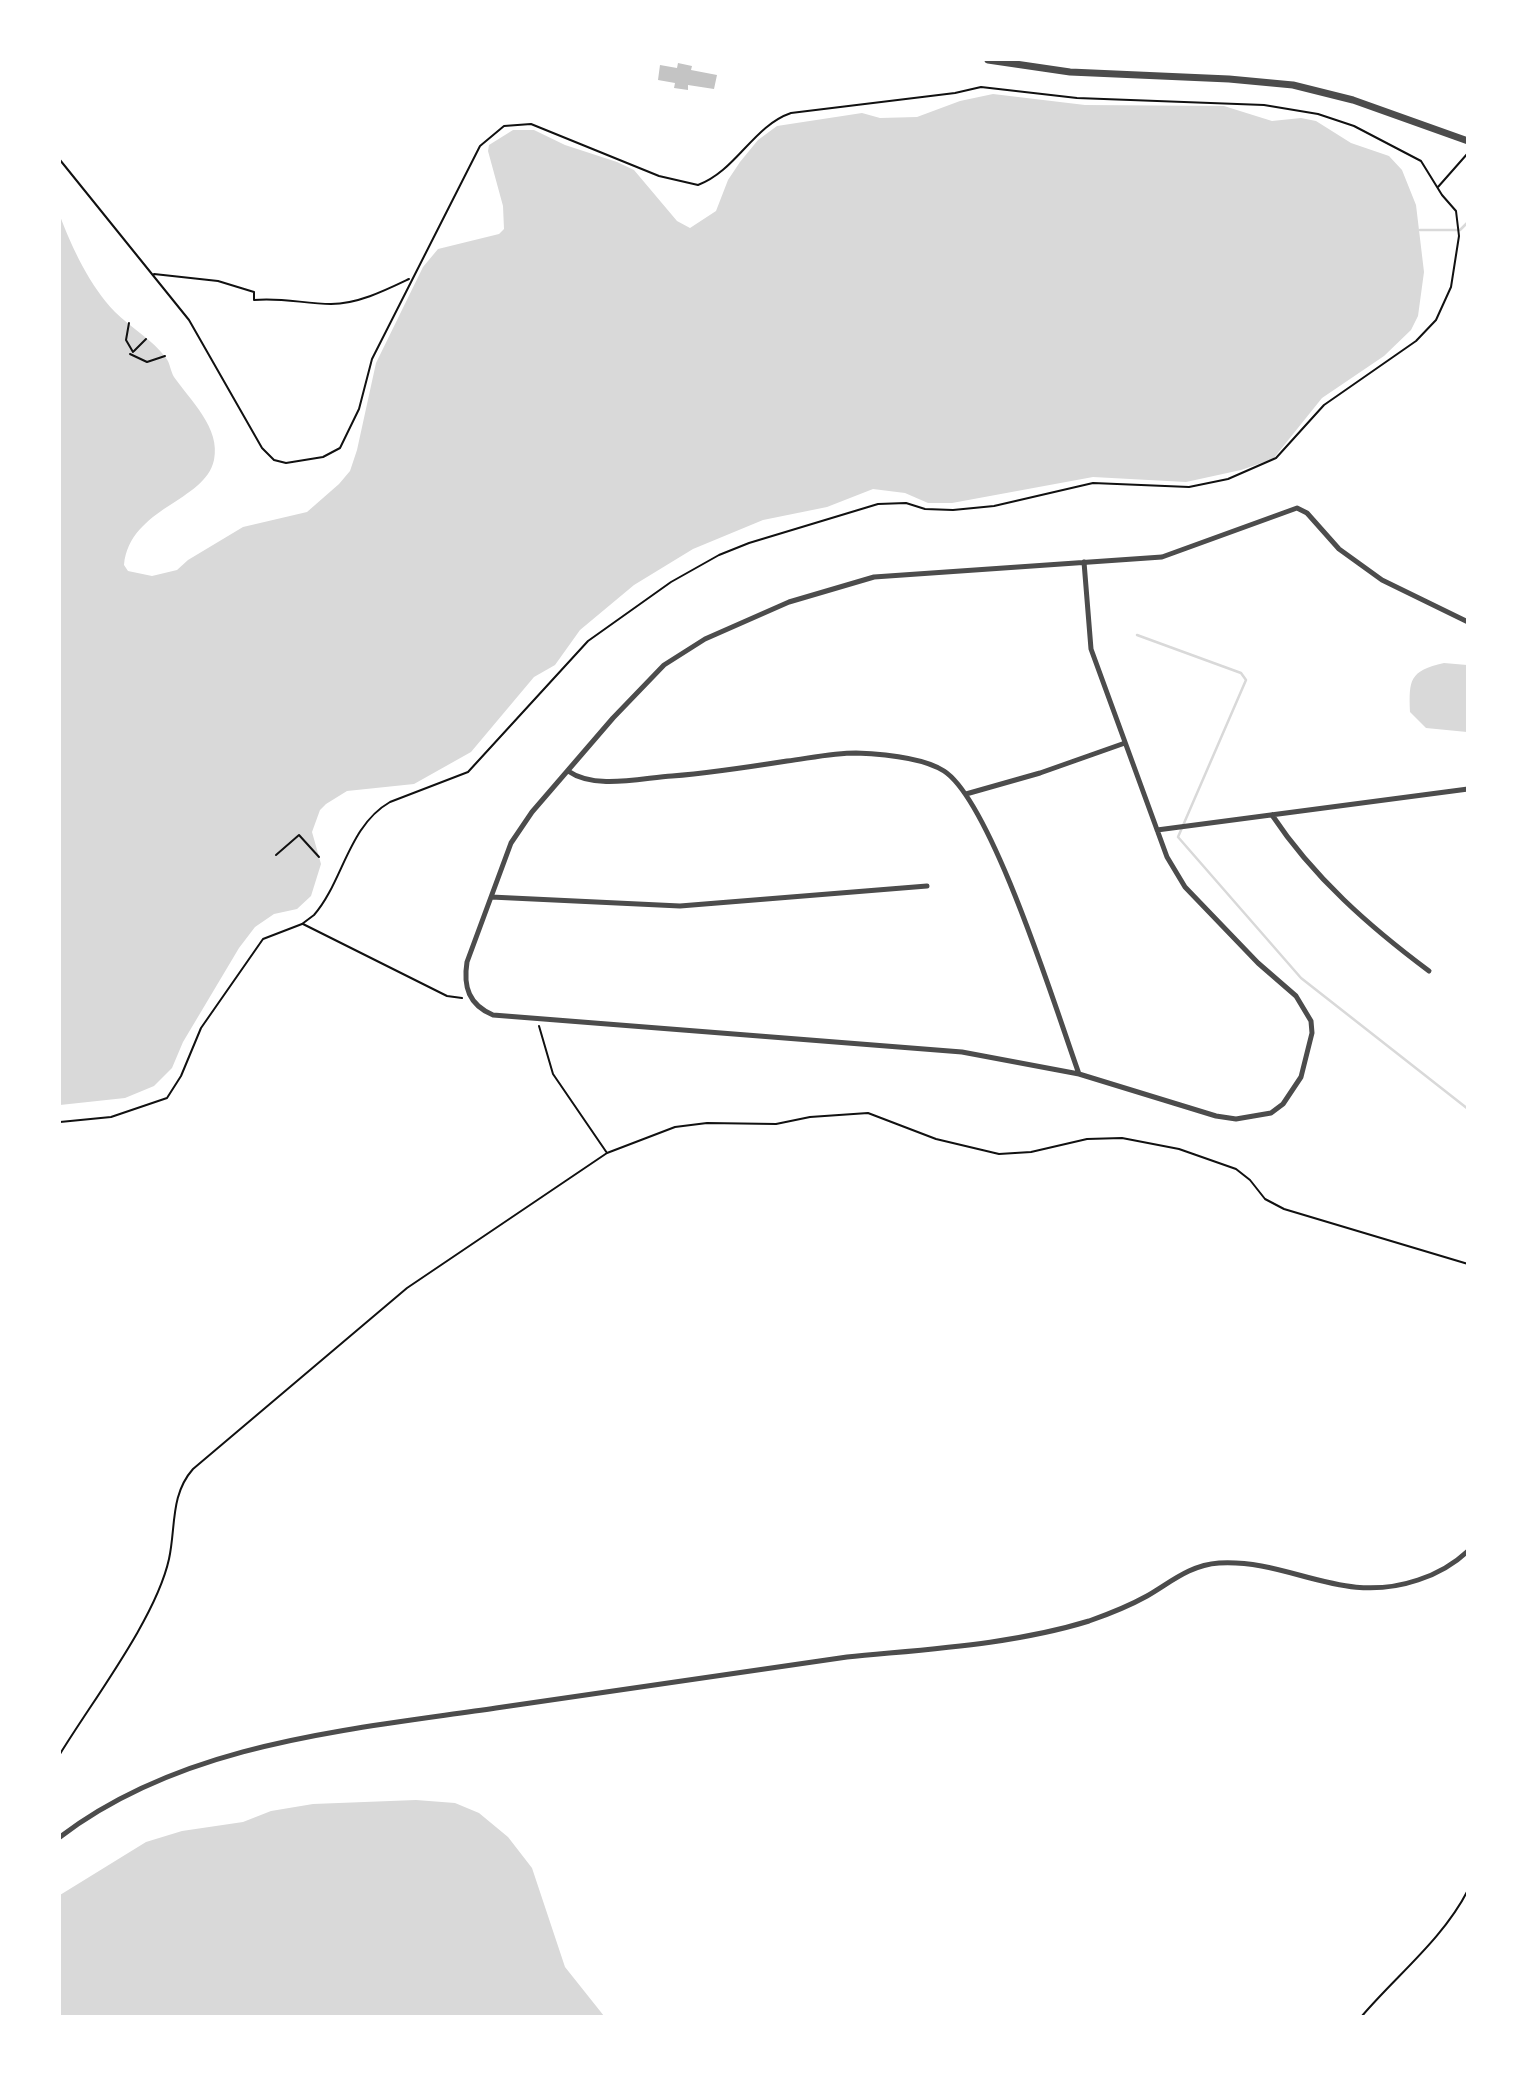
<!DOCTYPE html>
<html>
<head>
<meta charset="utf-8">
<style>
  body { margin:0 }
  #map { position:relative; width:1527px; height:2076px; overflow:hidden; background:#fff; font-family:Ubuntu,sans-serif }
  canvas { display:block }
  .frame { position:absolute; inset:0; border:61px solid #fff; pointer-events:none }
</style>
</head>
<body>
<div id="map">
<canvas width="1527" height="2076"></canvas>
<div class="frame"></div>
</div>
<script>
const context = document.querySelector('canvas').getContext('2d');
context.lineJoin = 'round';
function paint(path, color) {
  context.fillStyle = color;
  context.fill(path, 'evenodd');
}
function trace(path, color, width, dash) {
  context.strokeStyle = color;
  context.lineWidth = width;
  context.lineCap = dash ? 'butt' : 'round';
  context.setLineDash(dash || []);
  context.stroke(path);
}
paint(new Path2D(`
  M 993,94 L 1085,105 L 1224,106 L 1272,121 L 1301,118 L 1316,121 L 1351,143 L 1389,156 L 1402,170 L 1416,205 L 1424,272 L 1418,316 L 1411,330 L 1384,356 L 1322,398 L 1273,459 L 1241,470 L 1186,482 L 1093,477 L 952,503 L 928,503 L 905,493 L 873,489 L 827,507 L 763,520 L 693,549 L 634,585 L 580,630 L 555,665 L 534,677 L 471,752 L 414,784 L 347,791 L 326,804 L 320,810 L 312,832 L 321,864 L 311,896 L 297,909 L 274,914 L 255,927 L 239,948 L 183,1042 L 172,1068 L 154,1086 L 125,1098 L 60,1105 L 60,216 C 72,248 90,286 115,312 C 130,327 153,340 166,358 C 170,363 170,370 174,377 C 190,400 221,428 214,460 C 205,502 130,507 124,565 L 128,571 L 152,576 L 177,570 L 188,560 L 243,527 L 307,512 L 339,484 L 350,471 L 357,450 L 376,363 L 423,267 L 438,249 L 499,234 L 504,229 L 503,206 L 488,151 L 489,145 L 513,130 L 534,130 L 565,145 L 617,162 L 634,170 L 677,221 L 690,228 L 716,211 L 728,180 L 740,162 L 758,140 L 777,126 L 862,113 L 880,118 L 917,117 L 960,101 Z
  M 1444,663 L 1467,665 L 1467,732 L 1426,728 L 1410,712 C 1409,680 1409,671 1444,663 Z
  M 416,1800 L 455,1803 L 479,1813 L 508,1837 L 532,1868 L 565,1967 L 604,2016 L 60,2016 L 60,1895 L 146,1842 L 182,1831 L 243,1822 L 271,1811 L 313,1804 Z`), '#d9d9d9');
trace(new Path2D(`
  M 1420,230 L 1460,230 L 1468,222
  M 1137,635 L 1241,673 L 1246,680 L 1178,837 L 1301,978 L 1468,1109`), '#d9d9d9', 2.5);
paint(new Path2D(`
  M 678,63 L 692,66 L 691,70 L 717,75 L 714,89 L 688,85 L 688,90 L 674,88 L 675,83 L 658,80 L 660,65 L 677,68 Z`), '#c4c4c4');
trace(new Path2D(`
  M 60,160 L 189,320 L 262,448 L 274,460 L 286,463 L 323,457 L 340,448 L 359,409 L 372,359 L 480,146 L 504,126 L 531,124 L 659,176 L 698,185 C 736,171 753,126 791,113 L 955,93 L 981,87 L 1077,98 L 1264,105 L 1318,114 L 1354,126 L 1421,161 L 1442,195 L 1456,211 L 1459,236 L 1451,287 L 1436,320 L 1416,341 L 1324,405 L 1276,458 L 1228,479 L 1189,487 L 1093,483 L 994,506 L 953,510 L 925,509 L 906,503 L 878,504 L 749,543 L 719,555 L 671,582 L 588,641 L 468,772 L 390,802 C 348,826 343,882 314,915 L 302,924 L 263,939 L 201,1028 L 181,1076 L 167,1098 L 111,1117 L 60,1122
  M 1438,187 L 1468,153
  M 154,274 L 218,281 L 254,292 L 254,300 C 281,297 305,304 331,304 C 358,304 386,290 409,279
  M 129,323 L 126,340 L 133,352
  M 134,351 L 146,339
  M 130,354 L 147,362 L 165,356
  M 276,855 L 299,835 L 319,857
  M 303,924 L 447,996 L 462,998
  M 539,1026 L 553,1074 L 607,1153
  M 60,1754 C 93,1700 156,1618 169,1559 C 176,1527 170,1495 193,1469 L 407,1288 L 607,1153 L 675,1127 L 707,1123 L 776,1124 L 810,1117 L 868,1113 L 936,1139 L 999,1154 L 1031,1152 L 1087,1139 L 1122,1138 L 1179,1149 L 1236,1169 L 1250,1180 L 1265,1199 L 1284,1209 L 1468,1264
  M 1362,2016 C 1397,1975 1443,1939 1468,1890`), '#111', 2);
trace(new Path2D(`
  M 1084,562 L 1091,649 L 1167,857 L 1185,887 L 1258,963 L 1296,996 L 1311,1021 L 1312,1033 L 1301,1077 L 1283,1104 L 1271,1113 L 1236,1119 L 1216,1116 L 1079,1074 L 962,1052 L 493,1015 C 469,1005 463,987 467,962 L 511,843 L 532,812 L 613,718 L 664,665 L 705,639 L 789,602 L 874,577 L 1162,557 L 1297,508 L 1307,513 L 1339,549 L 1382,580 L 1468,622
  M 568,771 C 595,790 641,778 672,776 C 711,773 749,767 787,761 C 810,758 833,753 856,753 C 881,754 922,757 944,771 C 992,802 1057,1013 1079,1074
  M 966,794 L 1040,773 L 1125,743
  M 1272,815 C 1313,877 1370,927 1429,971
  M 1157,830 L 1468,789
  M 491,897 L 680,906 L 927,886
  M 60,1837 C 183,1743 347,1730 496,1708 C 613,1690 730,1673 847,1657 C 927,1649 1011,1645 1089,1621 C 1109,1614 1129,1606 1147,1596 C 1171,1582 1190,1565 1219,1563 C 1291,1559 1341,1606 1418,1580 C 1437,1574 1453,1565 1468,1551`), '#4c4c4c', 5);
trace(new Path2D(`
  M 988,60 L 1070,72 L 1229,79 L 1293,85 L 1353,100 L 1468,141`), '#4c4c4c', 7);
</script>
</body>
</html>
